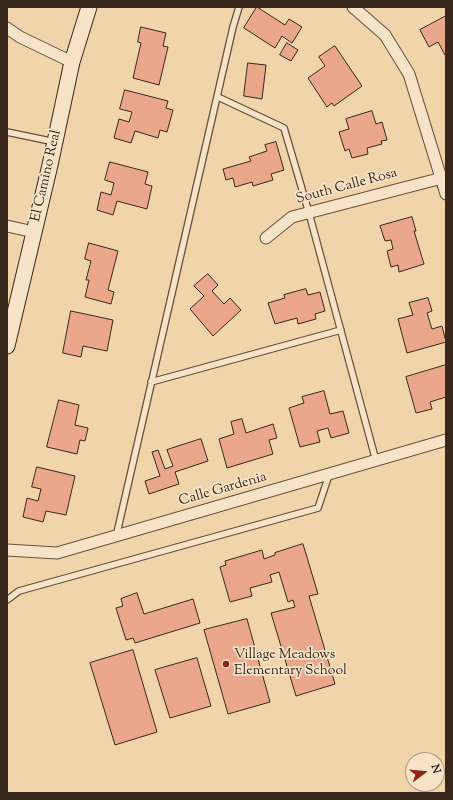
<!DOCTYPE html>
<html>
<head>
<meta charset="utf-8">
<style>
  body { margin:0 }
  #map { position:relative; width:453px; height:800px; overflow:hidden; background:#f2d4aa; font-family:"Sorts Mill Goudy",serif }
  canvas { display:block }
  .frame { position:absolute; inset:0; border:8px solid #39271b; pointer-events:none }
  .north { position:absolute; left:405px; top:752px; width:40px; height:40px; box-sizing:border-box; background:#f7e3c8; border:1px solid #ab9883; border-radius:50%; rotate:74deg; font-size:11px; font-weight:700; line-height:16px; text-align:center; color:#39271b }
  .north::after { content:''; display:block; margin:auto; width:14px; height:18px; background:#8f2418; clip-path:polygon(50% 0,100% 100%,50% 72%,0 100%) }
</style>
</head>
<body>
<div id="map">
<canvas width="453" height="800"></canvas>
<div class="frame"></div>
<div class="north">N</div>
</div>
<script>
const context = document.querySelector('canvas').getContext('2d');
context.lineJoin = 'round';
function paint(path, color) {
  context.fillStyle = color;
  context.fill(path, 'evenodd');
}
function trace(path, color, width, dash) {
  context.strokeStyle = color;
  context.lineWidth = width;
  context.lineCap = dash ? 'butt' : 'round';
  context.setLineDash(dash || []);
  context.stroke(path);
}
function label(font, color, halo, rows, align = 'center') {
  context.font = font + ' "Sorts Mill Goudy",serif';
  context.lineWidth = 3.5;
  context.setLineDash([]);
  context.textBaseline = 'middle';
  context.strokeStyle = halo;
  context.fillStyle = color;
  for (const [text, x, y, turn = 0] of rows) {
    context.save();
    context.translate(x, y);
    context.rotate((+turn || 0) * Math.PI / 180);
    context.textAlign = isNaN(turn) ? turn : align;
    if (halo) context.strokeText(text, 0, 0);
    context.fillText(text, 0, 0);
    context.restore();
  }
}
const building = new Path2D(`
  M 257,7 L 285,25 L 289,19 L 302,27 L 292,43 L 282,36 L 275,48 L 244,28 Z
  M 446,16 L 446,55 L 445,55 L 438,42 L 429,47 L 420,30 Z
  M 141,27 L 166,33 L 163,46 L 168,47 L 159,85 L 133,78 L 141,43 L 138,42 Z
  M 287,43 L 298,50 L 291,61 L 280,55 Z
  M 335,46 L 362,86 L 334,106 L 332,103 L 327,107 L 308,78 L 325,66 L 319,57 Z
  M 248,63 L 266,65 L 262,99 L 244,96 Z
  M 125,90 L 168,101 L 166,108 L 173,110 L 167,132 L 160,130 L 158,138 L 135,131 L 131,143 L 114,138 L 119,119 L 129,122 L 132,112 L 120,109 Z
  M 372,111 L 376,124 L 382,122 L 387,140 L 381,141 L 382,144 L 367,148 L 368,154 L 352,158 L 349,149 L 345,151 L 339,132 L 349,129 L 346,119 Z
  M 276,142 L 284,170 L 271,174 L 273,180 L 253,186 L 252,182 L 235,187 L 233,178 L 226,180 L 223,169 L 251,161 L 249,157 L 267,151 L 265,145 Z
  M 110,162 L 148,172 L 145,184 L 152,186 L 147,209 L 117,201 L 113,215 L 97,210 L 101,192 L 111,195 L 114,183 L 105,180 Z
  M 412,217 L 416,231 L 414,231 L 424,264 L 399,272 L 398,265 L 391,267 L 387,251 L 393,249 L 391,240 L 385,241 L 380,226 Z
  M 89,243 L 118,251 L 108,290 L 114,292 L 111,304 L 85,297 L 89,280 L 86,280 L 91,261 L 85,259 Z
  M 208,274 L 218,285 L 212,291 L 224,304 L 230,298 L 241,310 L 213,336 L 190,309 L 204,296 L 194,286 Z
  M 306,289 L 308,295 L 320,292 L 325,311 L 315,314 L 316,319 L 298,324 L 297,318 L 275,324 L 268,303 L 285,298 L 284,295 Z
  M 428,298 L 432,311 L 427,313 L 432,329 L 442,326 L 446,342 L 407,353 L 398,319 L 413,315 L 409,303 Z
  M 71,311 L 113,320 L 107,351 L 83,346 L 81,357 L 63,353 Z
  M 446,365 L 446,399 L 446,397 L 430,402 L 432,409 L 416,413 L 406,377 Z
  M 324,391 L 330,414 L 343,411 L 349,433 L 331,438 L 328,428 L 317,431 L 320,442 L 300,447 L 289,408 L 304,403 L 302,397 Z
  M 59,400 L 79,405 L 75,425 L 88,428 L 85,441 L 80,440 L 77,454 L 47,447 Z
  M 242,419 L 246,433 L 273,424 L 277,438 L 269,440 L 273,454 L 227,468 L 219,439 L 234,434 L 231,422 Z
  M 201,439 L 208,461 L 175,472 L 179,484 L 149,494 L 145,481 L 160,476 L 152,452 L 158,450 L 165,469 L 173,466 L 167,450 Z
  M 37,467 L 75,476 L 66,515 L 46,511 L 43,522 L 23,517 L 27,498 L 38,501 L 41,489 L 32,487 Z
  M 303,544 L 318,594 L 309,596 L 335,684 L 296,696 L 271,613 L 295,607 L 293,600 L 288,602 L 279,572 L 270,575 L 272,582 L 250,588 L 252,596 L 230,602 L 220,567 L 226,565 L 225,561 L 262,550 L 264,559 L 275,555 L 275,553 Z
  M 137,593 L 144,614 L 193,599 L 200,623 L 135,643 L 133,638 L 126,640 L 116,608 L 123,606 L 121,599 Z
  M 247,619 L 270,702 L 228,714 L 204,630 Z
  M 133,650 L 157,732 L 115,745 L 90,663 Z
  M 197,658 L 211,706 L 170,718 L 155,670 Z`);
paint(building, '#eaa78c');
trace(building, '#39271b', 1);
const lane = new Path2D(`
  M 218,97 L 284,128 L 309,213 L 376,461
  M 7,132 L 55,142
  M 151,382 L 341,330
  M 116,537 L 233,27 L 239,7
  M 7,600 L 19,591 L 318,508 L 329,475`);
const street = new Path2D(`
  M 353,7 L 385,35 L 409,74 L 446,194
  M 7,28 L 20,37 L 72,62
  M 7,226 L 34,232
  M 266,238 L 292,217 L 442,178
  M 7,550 L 57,553 L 446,440`);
const secondary = new Path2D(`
  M 7,346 L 50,165 L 72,62 L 89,7`);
trace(lane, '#67523f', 8);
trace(street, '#67523f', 13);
trace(secondary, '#39271b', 17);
trace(lane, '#f7e3c8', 5.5);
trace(street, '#f7e3c8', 11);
trace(secondary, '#f7e3c8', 15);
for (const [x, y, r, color] of [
  [226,664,4,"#8f2418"]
]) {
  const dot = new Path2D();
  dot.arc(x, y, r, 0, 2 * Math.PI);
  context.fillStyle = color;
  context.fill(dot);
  trace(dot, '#f7e3c8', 1.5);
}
label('14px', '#39271b', '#f7e3c8', [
  ["El Camino Real",47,176,-77],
  ["South Calle Rosa",347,187,-15],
  ["Calle Gardenia",223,490,-16]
]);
label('14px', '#39271b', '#f7e3c8', [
  ["Village Meadows",234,656],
  ["Elementary School",234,672]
], 'left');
</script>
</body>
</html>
